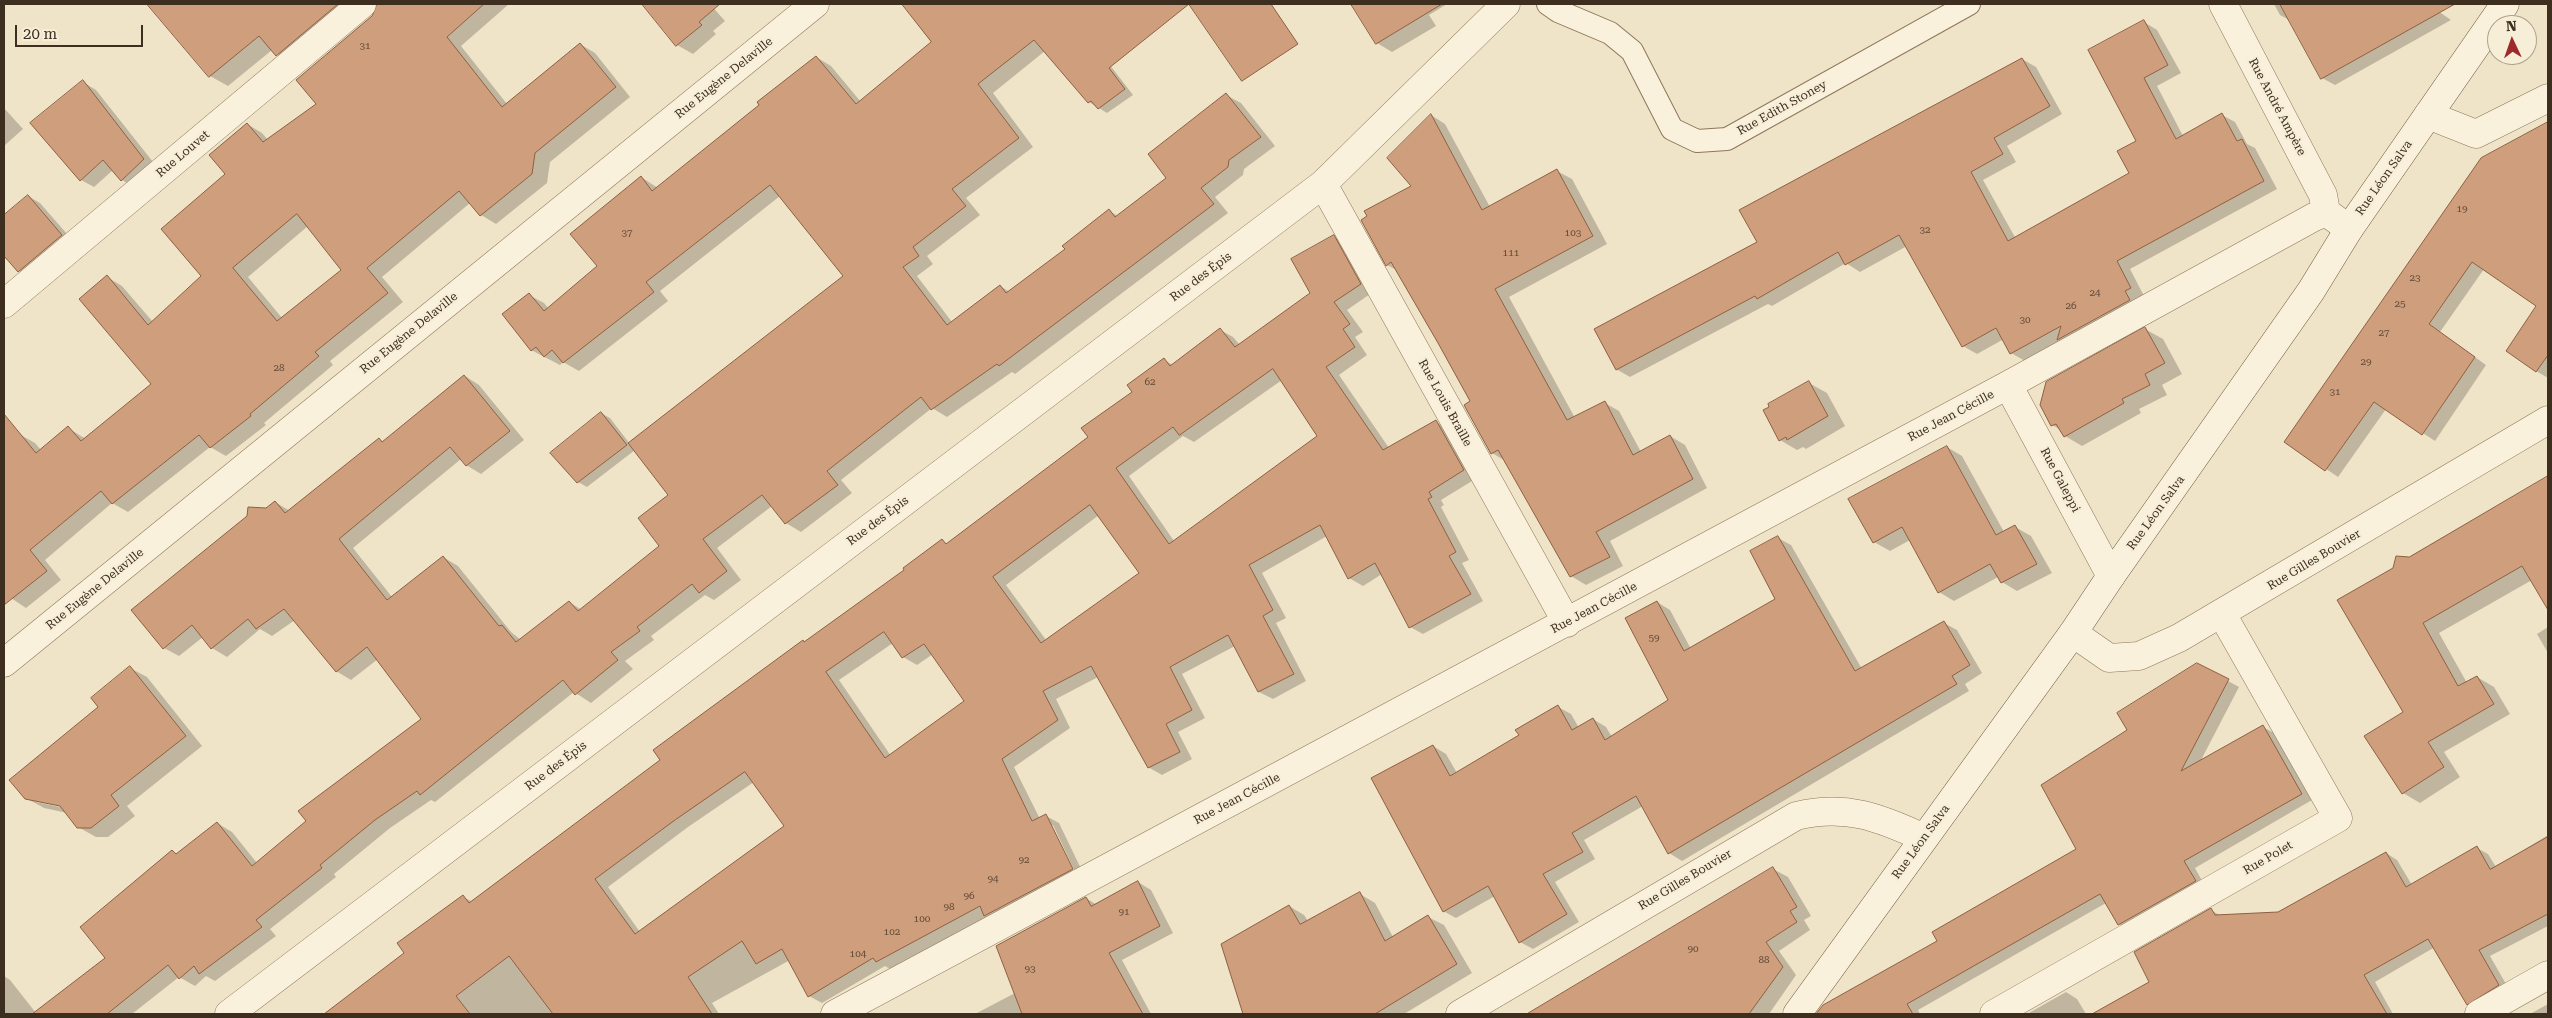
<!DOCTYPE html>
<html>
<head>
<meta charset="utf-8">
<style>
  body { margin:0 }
  #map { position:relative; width:2552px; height:1018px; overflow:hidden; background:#f0e4c8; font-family:"Roboto Serif",serif }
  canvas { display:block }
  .frame { position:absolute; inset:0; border:5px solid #3d2e20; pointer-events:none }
  .north { position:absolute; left:2487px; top:15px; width:50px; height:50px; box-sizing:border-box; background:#f7eed8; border:1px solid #ada18e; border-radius:50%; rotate:357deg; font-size:14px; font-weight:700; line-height:20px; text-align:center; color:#3d2e20 }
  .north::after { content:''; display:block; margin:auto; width:18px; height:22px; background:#9e2a2b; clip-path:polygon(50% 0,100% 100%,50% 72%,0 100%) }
  .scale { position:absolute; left:15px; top:25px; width:128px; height:22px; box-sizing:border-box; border:2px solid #3d2e20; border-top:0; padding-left:6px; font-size:15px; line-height:18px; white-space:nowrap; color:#3d2e20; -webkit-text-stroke:4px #f7eed8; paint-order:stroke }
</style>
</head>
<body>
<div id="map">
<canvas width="2552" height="1018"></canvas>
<div class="frame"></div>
<div class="north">N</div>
<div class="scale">20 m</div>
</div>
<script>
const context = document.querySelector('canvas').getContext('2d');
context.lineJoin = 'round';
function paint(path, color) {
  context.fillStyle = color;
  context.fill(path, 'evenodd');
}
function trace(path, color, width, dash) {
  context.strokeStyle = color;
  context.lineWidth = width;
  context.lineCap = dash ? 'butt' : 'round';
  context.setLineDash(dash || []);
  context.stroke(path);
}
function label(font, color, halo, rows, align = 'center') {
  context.font = font + ' "Roboto Serif",serif';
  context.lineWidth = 4.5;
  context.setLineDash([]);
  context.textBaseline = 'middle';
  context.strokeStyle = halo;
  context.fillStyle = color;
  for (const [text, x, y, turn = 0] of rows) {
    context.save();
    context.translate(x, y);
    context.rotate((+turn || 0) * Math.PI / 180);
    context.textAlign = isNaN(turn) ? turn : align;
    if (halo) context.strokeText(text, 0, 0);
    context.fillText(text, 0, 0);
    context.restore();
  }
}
paint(new Path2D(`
  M 150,4 L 338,4 L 349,19 L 294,65 L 272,50 L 228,86 L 210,76 Z
  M 392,4 L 509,4 L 461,46 L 507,104 L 580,44 L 595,53 L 630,97 L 550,162 L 547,183 L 496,224 L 481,215 L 470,203 L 382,277 L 403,302 L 330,361 L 333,365 L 264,423 L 266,425 L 226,456 L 210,447 L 128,512 L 112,503 L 45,560 L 61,580 L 26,608 L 8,596 L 4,600 L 4,447 L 19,434 L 35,443 L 41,450 L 68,428 L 86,439 L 153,384 L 107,277 L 122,286 L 153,322 L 203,277 L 227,175 L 247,124 L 262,133 L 268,140 L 318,104 L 298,80 ZM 308,226 L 343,270 L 282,318 L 248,277 Z
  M 654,4 L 710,4 L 725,21 L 713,31 L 716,34 L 693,54 L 677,45 Z
  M 906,4 L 1128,4 L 1066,66 L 1045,51 L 993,93 L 1033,147 L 966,198 L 980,215 L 927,256 L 933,264 L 917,276 L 952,322 L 1000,286 L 1010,292 L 1067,250 L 1109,211 L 1118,216 L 1168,178 L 1226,95 L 1241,103 L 1275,146 L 1244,169 L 1243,175 L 1215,197 L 1228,213 L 1015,374 L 1012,372 L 947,417 L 932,408 L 841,480 L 852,493 L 801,532 L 786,523 L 772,506 L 717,548 L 741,580 L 714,600 L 705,595 L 651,636 L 654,640 L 625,661 L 633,669 L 591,703 L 574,692 L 435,802 L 431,800 L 390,828 L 334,874 L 336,877 L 270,929 L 276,936 L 215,981 L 206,976 L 195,986 L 179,977 L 132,1014 L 4,1014 L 4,976 L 10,980 L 36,1013 L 107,958 L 172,851 L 177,854 L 217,823 L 232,832 L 257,863 L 308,822 L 423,719 L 378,659 L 351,680 L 336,671 L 295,620 L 272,636 L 260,629 L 227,657 L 212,648 L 203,637 L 179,656 L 164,648 L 266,509 L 275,502 L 290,511 L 379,439 L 384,442 L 465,376 L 479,385 L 524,440 L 481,474 L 466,465 L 461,459 L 353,548 L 392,597 L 443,557 L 458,566 L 511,632 L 521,640 L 569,602 L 582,610 L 661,546 L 670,495 L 635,450 L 587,487 L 578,482 L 552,453 L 601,413 L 610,418 L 630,444 L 844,276 L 780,196 L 660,291 L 668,301 L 579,371 L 563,362 L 560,365 L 531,350 L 529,295 L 544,303 L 549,309 L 599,267 L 641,177 L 658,188 L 761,105 L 816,57 L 831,66 L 861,102 L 933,42 L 904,5 Z
  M 1353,4 L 1447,4 L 1429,15 L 1436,26 L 1392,52 L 1377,43 Z
  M 2274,4 L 2433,4 L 2431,6 L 2451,20 L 2335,85 L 2322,78 L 2291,21 L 2280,15 Z
  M 2144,22 L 2157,30 L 2181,73 L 2157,86 L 2183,136 L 2222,115 L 2235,122 L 2247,144 L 2255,148 L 2277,189 L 2130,269 L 2144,296 L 2025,361 L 2011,353 L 2004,339 L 1977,354 L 1963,346 L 1907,246 L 1860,272 L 1846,263 L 1772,306 L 1768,304 L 1630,377 L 1616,369 L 1758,242 L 2022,59 L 2036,67 L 2062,114 L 2007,146 L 2016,162 L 1983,180 L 2016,239 L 2131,173 L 2138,142 Z
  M 1103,56 L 1133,95 L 1107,113 L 1089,102 Z
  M 83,82 L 96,90 L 157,167 L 135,188 L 122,180 L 113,170 L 94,187 L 81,180 Z
  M 4,108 L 23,129 L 4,146 Z
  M 1431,115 L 1445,124 L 1490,207 L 1557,171 L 1572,179 L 1607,244 L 1509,297 L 1575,418 L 1605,403 L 1619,411 L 1641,452 L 1670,436 L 1685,445 L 1707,488 L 1610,541 L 1623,566 L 1586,585 L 1571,576 L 1507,462 L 1492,453 L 1471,402 L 1398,271 L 1387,265 L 1413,187 Z
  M 2548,123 L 2548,378 L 2536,371 L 2538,306 L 2484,269 L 2440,332 L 2486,365 L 2435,441 L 2386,409 L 2338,477 L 2286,442 L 2482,159 Z
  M 28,196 L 40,203 L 74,242 L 31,278 L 19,271 L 6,256 L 4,258 L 4,216 Z
  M 1334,237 L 1347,244 L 1373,292 L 1347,310 L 1363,332 L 1355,337 L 1367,355 L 1339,375 L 1389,448 L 1436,422 L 1450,429 L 1477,478 L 1441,500 L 1444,505 L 1441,507 L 1469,560 L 1462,563 L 1483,601 L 1423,634 L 1410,627 L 1382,574 L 1363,586 L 1349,578 L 1327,536 L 1262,573 L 1286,618 L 1276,623 L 1306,681 L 1273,699 L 1259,692 L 1235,646 L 1182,674 L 1205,718 L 1178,732 L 1192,759 L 1162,775 L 1148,767 L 1098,677 L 1056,699 L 1070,728 L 1014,767 L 1040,819 L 1046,816 L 1059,823 L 1085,877 L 988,917 L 890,969 L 885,966 L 822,1003 L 809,996 L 790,960 L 712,1003 L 719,1014 L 326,1014 L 406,953 L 463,897 L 473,902 L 662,760 L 803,641 L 805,642 L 906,570 L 942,541 L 948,544 L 1089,438 L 1164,360 L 1173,365 L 1220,330 L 1233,337 L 1240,345 L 1312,293 ZM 1282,380 L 1319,437 L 1174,541 L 1129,476 L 1183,436 L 1194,442 ZM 1099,515 L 1141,573 L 1046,640 L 1006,585 ZM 893,643 L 903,657 L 917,665 L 933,654 L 966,702 L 891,756 L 839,680 ZM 754,782 L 786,827 L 640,932 L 608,887 L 688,827 ZM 1050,825 L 1053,825 L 1076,874 L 1074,875 Z
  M 2145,329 L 2163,339 L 2182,374 L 2162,385 L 2167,395 L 2139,409 L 2141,413 L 2082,446 L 2065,436 L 2061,430 L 2052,425 Z
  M 1809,383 L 1827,393 L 1845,426 L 1806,449 L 1803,447 L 1797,450 L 1780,440 Z
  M 1947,447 L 1962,456 L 2004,532 L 2015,527 L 2031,536 L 2052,573 L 2017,591 L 2002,582 L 1998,577 L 1954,601 L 1939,592 L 1910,540 L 1890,551 L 1874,542 Z
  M 2541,481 L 2548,485 L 2548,599 L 2541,594 L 2532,580 L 2439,633 L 2467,683 L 2477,677 L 2494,687 L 2510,714 L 2444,752 L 2460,777 L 2420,803 L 2403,793 L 2410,559 Z
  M 1778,538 L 1791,545 L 1862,669 L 1944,623 L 1957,630 L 1982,673 L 1965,684 L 1969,691 L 1682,861 L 1669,853 L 1643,806 L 1584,840 L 1595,859 L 1555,882 L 1579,922 L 1533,949 L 1520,942 L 1495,896 L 1456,918 L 1443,911 L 1433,746 L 1446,754 L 1457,773 L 1520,736 L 1558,707 L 1571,714 L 1579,728 L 1593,719 L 1606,727 L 1612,737 L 1670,700 L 1657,602 L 1670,610 L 1691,649 L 1777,599 Z
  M 2548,627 L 2548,653 L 2537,634 Z
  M 2197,664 L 2239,687 L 2200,762 L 2263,727 L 2274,733 L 2312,800 L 2195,868 L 2206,888 L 2130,931 L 2119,924 L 2106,903 L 1918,1010 L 1920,1014 L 1845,1014 L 1836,999 L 1939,941 L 2078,849 L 2128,731 Z
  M 130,668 L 147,677 L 202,746 L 127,806 L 135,816 L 108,837 L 96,837 L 78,827 L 67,813 L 44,808 L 26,798 ZM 32,799 L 66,806 L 65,808 L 36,802 Z
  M 2548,835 L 2548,926 L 2490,956 L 2510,991 L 2479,1010 L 2468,1004 L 2435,947 L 2375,982 L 2393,1014 L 2094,1014 L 2151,983 L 2211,910 L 2221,916 L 2278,913 L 2386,853 L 2397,860 L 2412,885 L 2477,848 L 2488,854 L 2496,867 Z
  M 1773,869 L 1788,877 L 1811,916 L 1804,920 L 1810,930 L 1779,951 L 1796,975 L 1769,1014 L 1559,1014 Z
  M 1138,882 L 1151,890 L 1173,933 L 1122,960 L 1151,1014 L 975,1014 L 1015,993 L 1086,898 L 1097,905 Z
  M 1360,894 L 1375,903 L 1393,937 L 1428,917 L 1444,925 L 1472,973 L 1404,1014 L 1245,1014 L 1223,945 L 1289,906 L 1304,915 L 1308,921 Z
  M 2066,992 L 2077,999 L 2086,1014 L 2027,1014 Z
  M 2548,1004 L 2548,1014 L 2530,1014 Z`), '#0003');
const building = new Path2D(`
  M 147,4 L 338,4 L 276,56 L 259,36 L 209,77 Z
  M 377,4 L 484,4 L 447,37 L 502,107 L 580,43 L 616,87 L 535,153 L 532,174 L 480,216 L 459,191 L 367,268 L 388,293 L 315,352 L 319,356 L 250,414 L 251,416 L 210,448 L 199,435 L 112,504 L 101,491 L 30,550 L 47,571 L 4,605 L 4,414 L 36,453 L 68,426 L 81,441 L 151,384 L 79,299 L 107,275 L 148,325 L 201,276 L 161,229 L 225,174 L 209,155 L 247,123 L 263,142 L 316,104 L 296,80 L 372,16 ZM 297,214 L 341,270 L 277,321 L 233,268 Z
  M 642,4 L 720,4 L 699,22 L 702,25 L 676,46 Z
  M 902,4 L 1189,4 L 1109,68 L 1125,89 L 1098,109 L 1091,101 L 1088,103 L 1034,40 L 978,84 L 1019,138 L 952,189 L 966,206 L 913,247 L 919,256 L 903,267 L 947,325 L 1000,285 L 1006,293 L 1065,249 L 1062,246 L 1109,209 L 1115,217 L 1166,178 L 1148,154 L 1226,93 L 1261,137 L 1229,160 L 1228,167 L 1201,188 L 1214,204 L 999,366 L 997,364 L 931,410 L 921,397 L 827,471 L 838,485 L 785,524 L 762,495 L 703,539 L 727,571 L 699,593 L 692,584 L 637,627 L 640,631 L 611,652 L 618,660 L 575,695 L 563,680 L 420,795 L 417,791 L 375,820 L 320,865 L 322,868 L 256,920 L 262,927 L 199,974 L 194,966 L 179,979 L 168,965 L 107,1014 L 32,1014 L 105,958 L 80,927 L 172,850 L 176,854 L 217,822 L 252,866 L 306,821 L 298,811 L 421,719 L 367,647 L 336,672 L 284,609 L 256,629 L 248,619 L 211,649 L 192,625 L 163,649 L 131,610 L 247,516 L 248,507 L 266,508 L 275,501 L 285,513 L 379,438 L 382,442 L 464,375 L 510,431 L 466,466 L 450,447 L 339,539 L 387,600 L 443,556 L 499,626 L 502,625 L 516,642 L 569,601 L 578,611 L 659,546 L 638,518 L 668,495 L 628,443 L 843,276 L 770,185 L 646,282 L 654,292 L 563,363 L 552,350 L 544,357 L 536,347 L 531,351 L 502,314 L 529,293 L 544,311 L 597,266 L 570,234 L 641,176 L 652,191 L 759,105 L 757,102 L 816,56 L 856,104 L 931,42 Z
  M 1189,4 L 1271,4 L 1298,44 L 1242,81 Z
  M 1351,4 L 1442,4 L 1376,44 Z
  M 2280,4 L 2455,4 L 2321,79 Z
  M 2144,20 L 2168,65 L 2144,78 L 2176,139 L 2222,113 L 2237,141 L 2242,139 L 2264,181 L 2117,261 L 2131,288 L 2125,291 L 2130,300 L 2057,340 L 2061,326 L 2010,354 L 1996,328 L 1962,347 L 1899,235 L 1845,265 L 1838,252 L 1757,299 L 1755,296 L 1616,370 L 1594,329 L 1757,242 L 1739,210 L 2022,58 L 2050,106 L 1994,138 L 2003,154 L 1971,172 L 2008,241 L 2129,173 L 2117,151 L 2136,141 L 2088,50 Z
  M 83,80 L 144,159 L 121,181 L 103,160 L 80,181 L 30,123 Z
  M 1431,114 L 1482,210 L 1557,169 L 1593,236 L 1495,289 L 1567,420 L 1605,401 L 1633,455 L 1670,435 L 1693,479 L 1596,532 L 1610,557 L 1570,577 L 1498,450 L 1491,454 L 1464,405 L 1470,401 L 1438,343 L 1391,262 L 1386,266 L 1361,220 L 1367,216 L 1364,211 L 1411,186 L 1387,158 Z
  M 2548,122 L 2548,355 L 2536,372 L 2506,351 L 2536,306 L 2472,262 L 2429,324 L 2475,357 L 2422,435 L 2374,402 L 2325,471 L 2284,442 L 2481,158 Z
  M 28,195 L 62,235 L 18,272 L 4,256 L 4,215 Z
  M 1334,235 L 1361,284 L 1334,302 L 1350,324 L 1343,329 L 1355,347 L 1326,367 L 1383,450 L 1436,420 L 1464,470 L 1429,492 L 1432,497 L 1428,499 L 1456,552 L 1449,556 L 1471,594 L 1409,628 L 1375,563 L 1348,579 L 1320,525 L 1249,565 L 1273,610 L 1263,616 L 1294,674 L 1258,692 L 1228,635 L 1170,667 L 1192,710 L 1166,724 L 1180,752 L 1148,768 L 1091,666 L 1043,691 L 1058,720 L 1002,759 L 1032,821 L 1046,814 L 1073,869 L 984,916 L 980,906 L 876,962 L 873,958 L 808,997 L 782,949 L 756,964 L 742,941 L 688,977 L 712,1014 L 553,1014 L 509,956 L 456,996 L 470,1014 L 324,1014 L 404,953 L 397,943 L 463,895 L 469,903 L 660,760 L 653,750 L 803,640 L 804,642 L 904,570 L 903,568 L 942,539 L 946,544 L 1088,437 L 1081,428 L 1132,392 L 1127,385 L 1164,358 L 1170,366 L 1220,328 L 1235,347 L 1310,293 L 1291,259 ZM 1273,369 L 1317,436 L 1169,544 L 1116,468 L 1173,427 L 1179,435 ZM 1090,505 L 1139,573 L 1041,643 L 993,577 ZM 884,632 L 902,658 L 924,644 L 964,701 L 885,758 L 826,672 ZM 745,772 L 784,826 L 635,934 L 595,879 L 675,820 Z
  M 2145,327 L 2165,363 L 2145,374 L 2150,385 L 2122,399 L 2124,403 L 2064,437 L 2056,424 L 2051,426 L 2040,405 L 2046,382 Z
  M 1809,381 L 1828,416 L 1787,440 L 1786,437 L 1779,441 L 1763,410 L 1769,407 L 1768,404 Z
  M 601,412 L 627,445 L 577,483 L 550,453 Z
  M 1947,446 L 1996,535 L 2015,525 L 2037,564 L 2001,583 L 1990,564 L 1938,593 L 1902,527 L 1873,543 L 1848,499 Z
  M 2548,476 L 2548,610 L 2522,566 L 2423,623 L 2458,686 L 2477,676 L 2494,704 L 2428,742 L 2444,767 L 2402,794 L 2364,736 L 2403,712 L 2337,600 L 2393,568 L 2396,556 L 2409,557 Z
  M 1778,536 L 1855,671 L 1944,621 L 1970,665 L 1952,676 L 1957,684 L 1668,854 L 1636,796 L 1572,833 L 1583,852 L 1543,874 L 1567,914 L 1519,943 L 1488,886 L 1443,912 L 1371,778 L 1433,745 L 1450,776 L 1519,735 L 1515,730 L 1558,705 L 1572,730 L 1593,718 L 1605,740 L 1668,700 L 1625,618 L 1657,601 L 1684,651 L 1775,599 L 1750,551 Z
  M 2197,663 L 2229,679 L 2181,771 L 2263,725 L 2302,794 L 2184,861 L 2196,881 L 2118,925 L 2100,894 L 1907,1004 L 1913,1014 L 1816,1014 L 1823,1005 L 1937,941 L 1932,932 L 2076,849 L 2041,785 L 2127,730 L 2117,713 Z
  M 130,666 L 186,736 L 111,795 L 119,806 L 91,828 L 77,828 L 60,806 L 25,799 L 9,780 L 98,707 L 91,698 Z
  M 2548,837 L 2548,914 L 2479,950 L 2499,985 L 2467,1005 L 2428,939 L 2364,975 L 2387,1014 L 2092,1014 L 2149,982 L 2134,952 L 2211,908 L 2215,915 L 2278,912 L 2386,852 L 2406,887 L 2477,846 L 2490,869 Z
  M 1773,867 L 1797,907 L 1790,911 L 1797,922 L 1766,942 L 1783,967 L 1749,1014 L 1527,1014 Z
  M 1138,881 L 1160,926 L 1109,953 L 1143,1014 L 1022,1014 L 996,946 L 1086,897 L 1091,906 Z
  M 1360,892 L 1385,941 L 1428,915 L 1457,964 L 1375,1014 L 1243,1014 L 1221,944 L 1289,905 L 1300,924 Z`);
paint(building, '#cf9f7d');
trace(building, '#8d5f41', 1);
const lane = new Path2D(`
  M 1548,4 L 1558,11 L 1610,33 L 1632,51 L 1672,129 L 1697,141 L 1727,139 L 1969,4`);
const street = new Path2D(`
  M 2223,4 L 2323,195 L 2326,212
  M 2428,115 L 2476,134 L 2548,98
  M 1323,184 L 1567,623
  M 4,304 L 362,4
  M 2008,385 L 2111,576
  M 2073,633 L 2109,658 L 2139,656 L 2179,638 L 2548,420
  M 4,663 L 815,4
  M 229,1014 L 1323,184 L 1506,4
  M 835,1014 L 2008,385 L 2314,217 L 2326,212 L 2349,229
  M 1460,1014 L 1796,816 C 1845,804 1879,817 1924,838
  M 1994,1014 L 2338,818 L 2222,614
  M 2479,1014 L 2548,975`);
const secondary = new Path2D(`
  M 1797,1014 L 2073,633 L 2111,576 L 2311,291 L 2349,229 L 2505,4`);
trace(lane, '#8d765c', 24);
trace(street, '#8d765c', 29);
trace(secondary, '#6f573f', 29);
trace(lane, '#faf1dc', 22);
trace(street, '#faf1dc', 28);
trace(secondary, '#faf1dc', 28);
label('10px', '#624a37', null, [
  ["31",365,46],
  ["19",2462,209],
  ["32",1925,230],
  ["37",627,233],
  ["103",1573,233],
  ["111",1511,253],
  ["23",2415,278],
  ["24",2095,293],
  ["25",2400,304],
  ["26",2071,306],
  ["30",2025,320],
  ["27",2384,333],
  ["29",2366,362],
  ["28",279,368],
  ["62",1150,382],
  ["31",2335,392],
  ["59",1654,638],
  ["92",1024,860],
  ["94",993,879],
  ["96",969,896],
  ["98",949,907],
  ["91",1124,912],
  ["100",922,919],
  ["102",892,932],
  ["90",1693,949],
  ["104",858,954],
  ["88",1764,960],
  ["93",1030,969]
]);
label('12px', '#3d2e20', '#f7eed8', [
  ["Rue Eugène Delaville",724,78,-39],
  ["Rue André Ampère",2277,107,62],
  ["Rue Edith Stoney",1782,108,-29],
  ["Rue Louvet",183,154,-40],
  ["Rue Léon Salva",2384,178,-55],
  ["Rue des Épis",1201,277,-37],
  ["Rue Eugène Delaville",409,333,-39],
  ["Rue Louis Braille",1445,403,61],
  ["Rue Jean Cécille",1951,416,-28],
  ["Rue Galeppi",2060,480,62],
  ["Rue Léon Salva",2156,513,-54],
  ["Rue des Épis",878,521,-37],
  ["Rue Gilles Bouvier",2314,560,-31],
  ["Rue Eugène Delaville",95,589,-39],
  ["Rue Jean Cécille",1594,608,-28],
  ["Rue des Épis",556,766,-37],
  ["Rue Jean Cécille",1237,799,-28],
  ["Rue Léon Salva",1921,842,-54],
  ["Rue Polet",2268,858,-30],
  ["Rue Gilles Bouvier",1685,880,-31]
]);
</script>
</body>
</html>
